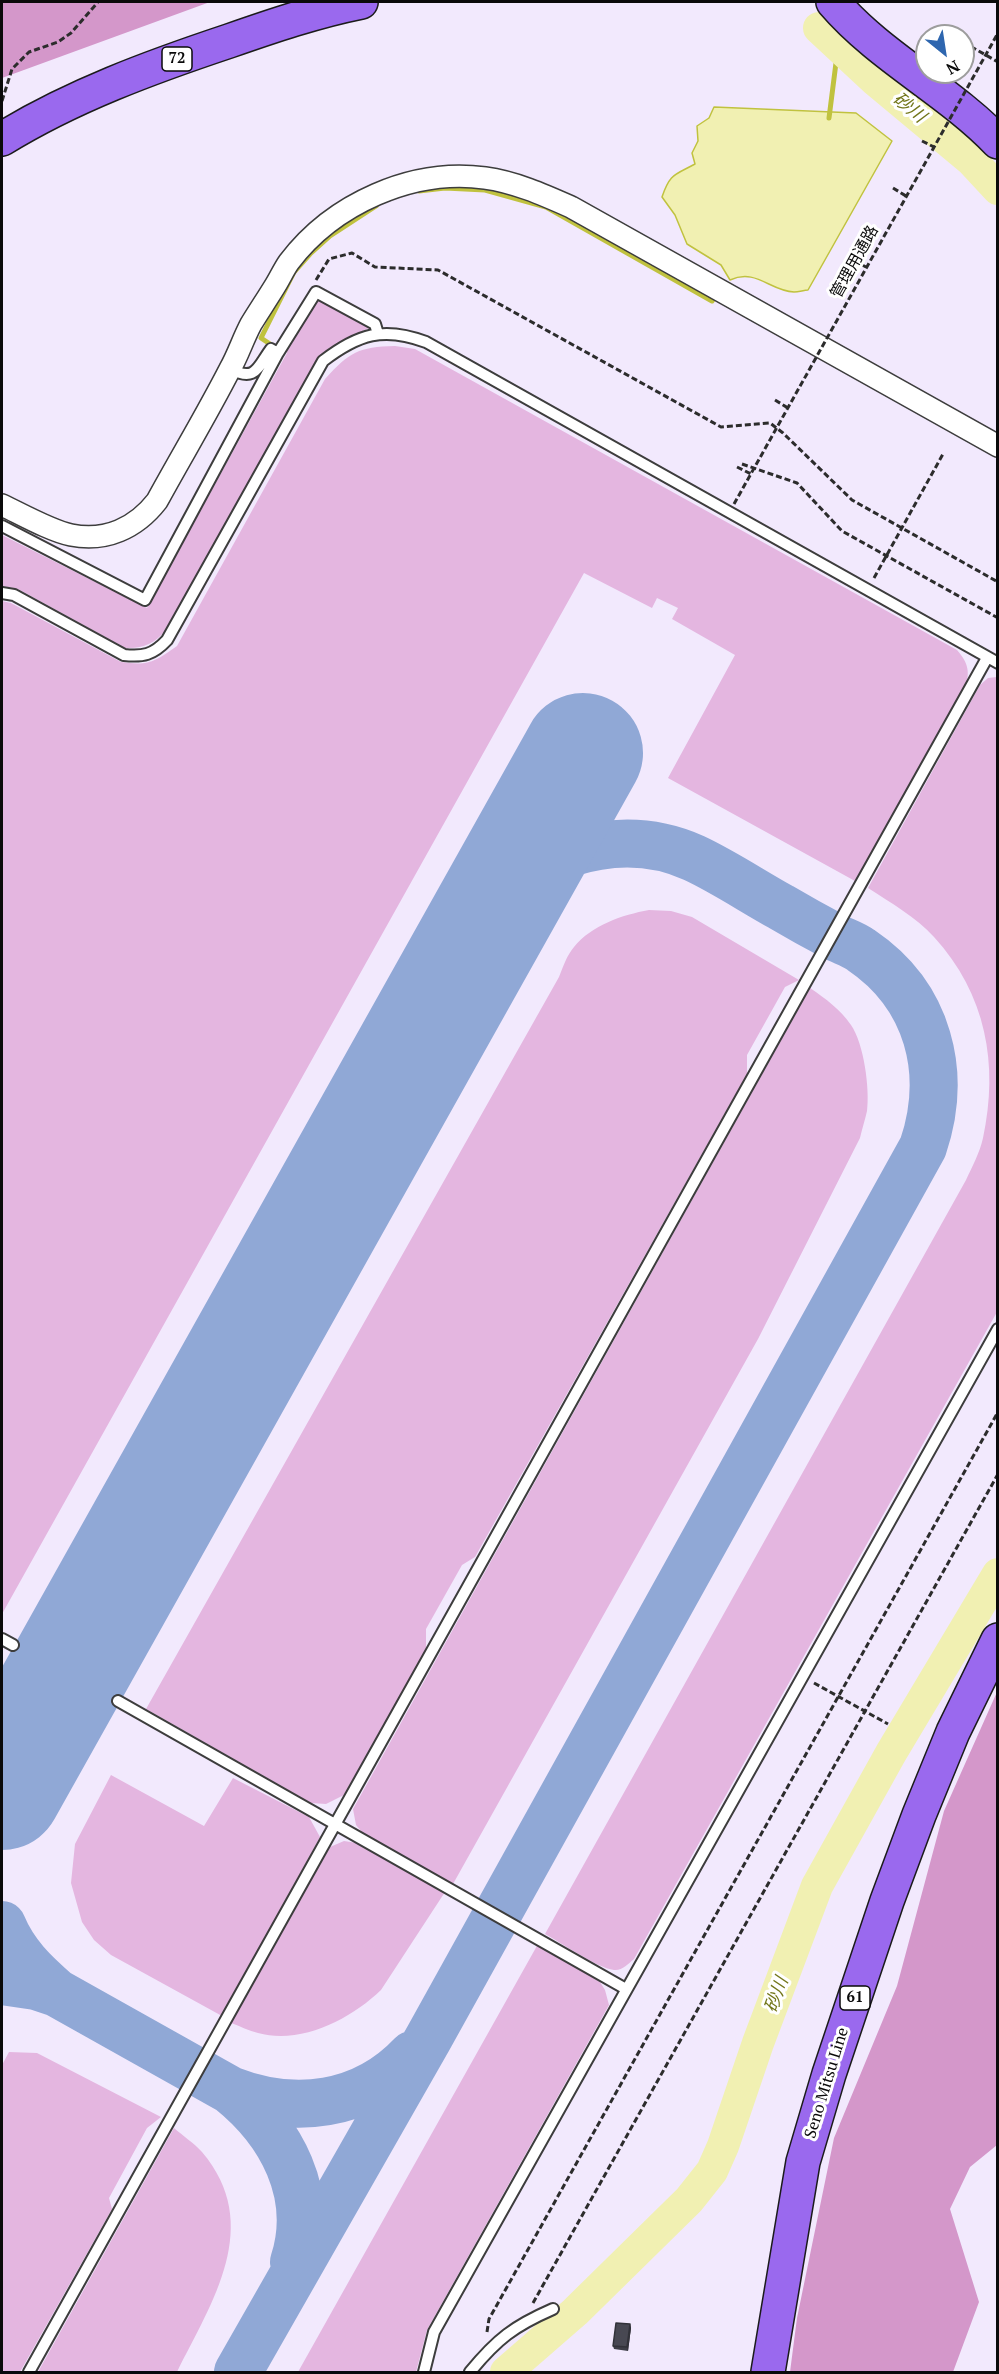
<!DOCTYPE html>
<html>
<head>
<meta charset="utf-8">
<style>
  body { margin:0 }
  #map { position:relative; width:999px; height:2374px; overflow:hidden; background:#f2e9fd; font-family:"PT Serif",serif }
  canvas { display:block }
  .frame { position:absolute; inset:0; border:3px solid #0a0a0a; pointer-events:none }
  .north { position:absolute; left:915px; top:24px; width:60px; height:60px; box-sizing:border-box; background:#fff; border:2px solid #9d9d9d; border-radius:50%; rotate:150deg; font-size:16px; font-weight:700; line-height:24px; text-align:center; color:#0a0a0a }
  .north::after { content:''; display:block; margin:auto; width:21px; height:27px; background:#2e66af; clip-path:polygon(50% 0,100% 100%,50% 72%,0 100%) }
</style>
</head>
<body>
<div id="map">
<canvas width="999" height="2374"></canvas>
<div class="frame"></div>
<div class="north">N</div>
</div>
<script>
const context = document.querySelector('canvas').getContext('2d');
context.lineJoin = 'round';
function paint(path, color) {
  context.fillStyle = color;
  context.fill(path, 'evenodd');
}
function trace(path, color, width, dash) {
  context.strokeStyle = color;
  context.lineWidth = width;
  context.lineCap = dash ? 'butt' : 'round';
  context.setLineDash(dash || []);
  context.stroke(path);
}
function label(font, color, halo, rows, align = 'center') {
  context.font = font + ' "PT Serif","Noto Sans JP",serif';
  context.lineWidth = 6;
  context.setLineDash([]);
  context.textBaseline = 'middle';
  context.strokeStyle = halo;
  context.fillStyle = color;
  for (const [text, x, y, turn = 0] of rows) {
    context.save();
    context.translate(x, y);
    context.rotate((+turn || 0) * Math.PI / 180);
    context.textAlign = isNaN(turn) ? turn : align;
    if (halo) context.strokeText(text, 0, 0);
    context.fillText(text, 0, 0);
    context.restore();
  }
}
paint(new Path2D(`
  M 319,299 L 370,328 C 346,338 328,347 312,368 L 165,631 C 154,644 142,649 125,648 L 18,589 L 2,586 L 2,535 L 147,608 L 287,353 L 286,350 Z
  M 395,346 L 415,349 L 957,650 C 969,664 970,672 965,689 L 855,881 L 668,778 L 735,655 L 672,619 L 678,608 L 657,598 L 652,608 L 584,573 L 2,1614 L 2,601 L 11,603 L 121,662 C 149,666 154,662 177,646 L 325,379 C 350,352 358,347 395,346 Z
  M 997,677 L 997,1312 L 634,1959 C 628,1964 622,1971 614,1970 C 597,1968 560,1942 545,1934 L 966,1180 C 972,1167 980,1152 983,1138 C 999,1064 986,994 934,937 C 916,917 891,903 868,888 L 980,685 L 988,678 Z
  M 649,910 L 671,911 L 692,917 L 799,980 L 785,987 L 747,1055 L 747,1074 L 475,1557 L 462,1565 L 426,1629 L 426,1649 L 344,1795 L 326,1804 L 311,1803 L 146,1709 L 559,977 C 563,967 567,955 574,947 C 592,925 622,915 649,910 Z
  M 810,988 C 826,999 840,1009 851,1025 C 864,1044 870,1089 867,1111 C 865,1120 862,1129 860,1138 L 758,1339 L 453,1884 L 367,1838 L 356,1825 L 353,1809 Z
  M 111,1775 L 204,1826 L 233,1778 L 309,1817 L 320,1837 L 222,2016 L 111,1955 L 94,1940 L 82,1922 L 71,1883 L 75,1844 Z
  M 344,1841 L 357,1843 L 445,1892 L 381,1990 C 351,2019 301,2045 258,2033 C 249,2031 240,2026 231,2023 L 330,1847 Z
  M 538,1944 L 600,1982 L 605,1990 L 609,2005 L 427,2330 L 416,2372 L 298,2372 Z
  M 9,2052 L 37,2053 L 161,2117 L 147,2128 L 109,2198 L 112,2209 L 20,2372 L 2,2372 L 2,2065 Z
  M 174,2128 C 183,2136 194,2143 202,2152 C 264,2225 212,2302 177,2372 L 38,2372 Z`), '#e4b6e0');
paint(new Path2D(`
  M 2,2 L 210,2 L 2,78 Z
  M 997,1692 L 997,2145 L 970,2167 L 950,2209 L 979,2302 L 953,2372 L 790,2372 L 797,2318 L 834,2138 L 897,1986 L 944,1811 Z`), '#d497ca');
const water = new Path2D(`
  M 714,107 L 856,113 L 892,141 L 808,290 C 804,290 799,292 794,292 C 770,291 756,268 730,280 L 721,265 L 687,244 L 675,215 L 662,197 C 670,173 675,175 695,164 L 692,153 L 698,141 L 697,126 L 709,118 Z`);
paint(water, '#f1f0b2');
trace(water, '#c0c23f', 1.5);
trace(new Path2D(`
  M 829,118 L 838,47
  M 419,191 L 445,188 L 485,190 L 546,207 L 712,301 L 714,298
  M 270,344 L 261,338 L 294,272 L 310,254 L 330,236 L 376,206`), '#c0c23f', 5);
trace(new Path2D(`
  M 819,28 L 876,81 L 972,161 L 998,189
  M 506,2372 L 575,2312 L 689,2200 L 712,2171 L 723,2146 L 758,2043 L 817,1886 L 891,1753 L 998,1574`), '#f1f0b2', 32);
trace(new Path2D(`
  M 2,1794 L 6,1783
  M 2,1925 C 14,1954 34,1973 57,1993
  M 2,1981 L 36,1986 L 57,1993 L 230,2090 C 294,2115 363,2107 412,2055
  M 230,2090 C 281,2131 316,2194 294,2262
  M 238,2372 L 428,2039 L 923,1147 C 948,1073 929,996 861,950 C 853,944 842,941 833,936 C 816,927 798,917 781,907 C 752,891 724,872 694,858 C 632,830 562,845 510,885`), '#90a8d6', 48);
trace(new Path2D(`
  M 2,1790 L 583,753`), '#90a8d6', 120);
const lane = new Path2D(`
  M 230,369 C 256,382 257,368 271,349 L 278,353
  M 2,526 L 145,600 L 278,353 L 316,292 L 375,324 L 378,334
  M 2,593 L 14,595 L 124,655 C 143,657 153,655 167,640 L 323,361 C 358,334 384,326 426,342 L 998,663
  M 2,1639 L 13,1645
  M 118,1701 L 626,1989
  M 29,2372 L 987,658
  M 424,2372 L 434,2332 L 998,1329
  M 470,2372 C 497,2339 514,2326 553,2309`);
const street = new Path2D(`
  M 2,505 C 21,514 51,531 71,535 C 106,542 136,528 157,501 C 181,457 207,414 230,369 C 238,355 243,339 251,324 C 259,311 267,299 275,286 C 280,278 284,269 289,262 C 333,204 412,168 485,178 C 515,182 544,195 571,207 L 998,446`);
const primary = new Path2D(`
  M 833,2 C 880,57 948,90 998,142
  M 2,139 C 72,96 151,67 229,41 C 272,26 316,11 361,2
  M 768,2372 L 803,2162 L 829,2074 L 887,1901 L 919,1815 L 953,1732 L 998,1640`);
trace(lane, '#3d3d3d', 14);
trace(street, '#3d3d3d', 24);
trace(primary, '#1b1b1b', 36);
trace(new Path2D(`
  M 944,32 L 952,36
  M 963,42 L 998,62
  M 2,101 L 12,69 L 29,52 L 58,42 L 71,33 L 98,2
  M 922,141 L 934,147
  M 893,188 L 906,196
  M 853,260 L 866,267
  M 316,280 L 329,259 L 352,253 L 375,267 L 438,270 L 721,427 L 770,423 L 783,433 L 852,500 L 998,582
  M 775,400 L 788,408
  M 742,464 L 797,483 L 842,531 L 998,618
  M 737,467 L 751,474
  M 874,578 L 943,454
  M 814,1683 L 888,1724
  M 533,2303 L 998,1474
  M 487,2332 L 489,2319 L 998,1412`), '#2c2c2c', 3, [6, 3]);
trace(lane, '#fff', 10);
trace(street, '#fff', 21);
trace(primary, '#9a69ee', 33);
trace(new Path2D(`
  M 734,504 L 998,33`), '#2c2c2c', 3, [6, 3]);
paint(new Path2D(`
  M 630,2324 L 631,2328 L 628,2351 L 614,2349 L 613,2346 Z`), '#3e3e47');
paint(new Path2D(`
  M 630,2324 L 631,2328 L 628,2351 L 627,2347 Z`), '#323239');
const building = new Path2D(`
  M 616,2323 L 630,2324 L 627,2347 L 613,2346 Z`);
paint(building, '#484852');
trace(building, '#323239', 1.5);
for (const [x, y, w] of [
  [177,59,30],
  [855,1998,30]
]) {
  const box = new Path2D();
  box.roundRect(x - w / 2, y - 12, w, 24, 4.5);
  context.fillStyle = '#fff';
  context.fill(box);
  trace(box, '#0a0a0a', 1.5);
}
label('bold 15px', '#0a0a0a', null, [
  ["72",177,59],
  ["61",855,1998]
]);
label('16px', '#0a0a0a', '#fff', [
  ["管理用通路",855,262,-61],
  ["Seno Mitsu Line",827,2083,-73]
]);
label('italic 18px', '#73771b', '#fff', [
  ["砂川",909,108,39],
  ["砂川",777,1995,-70]
]);
</script>
</body>
</html>
